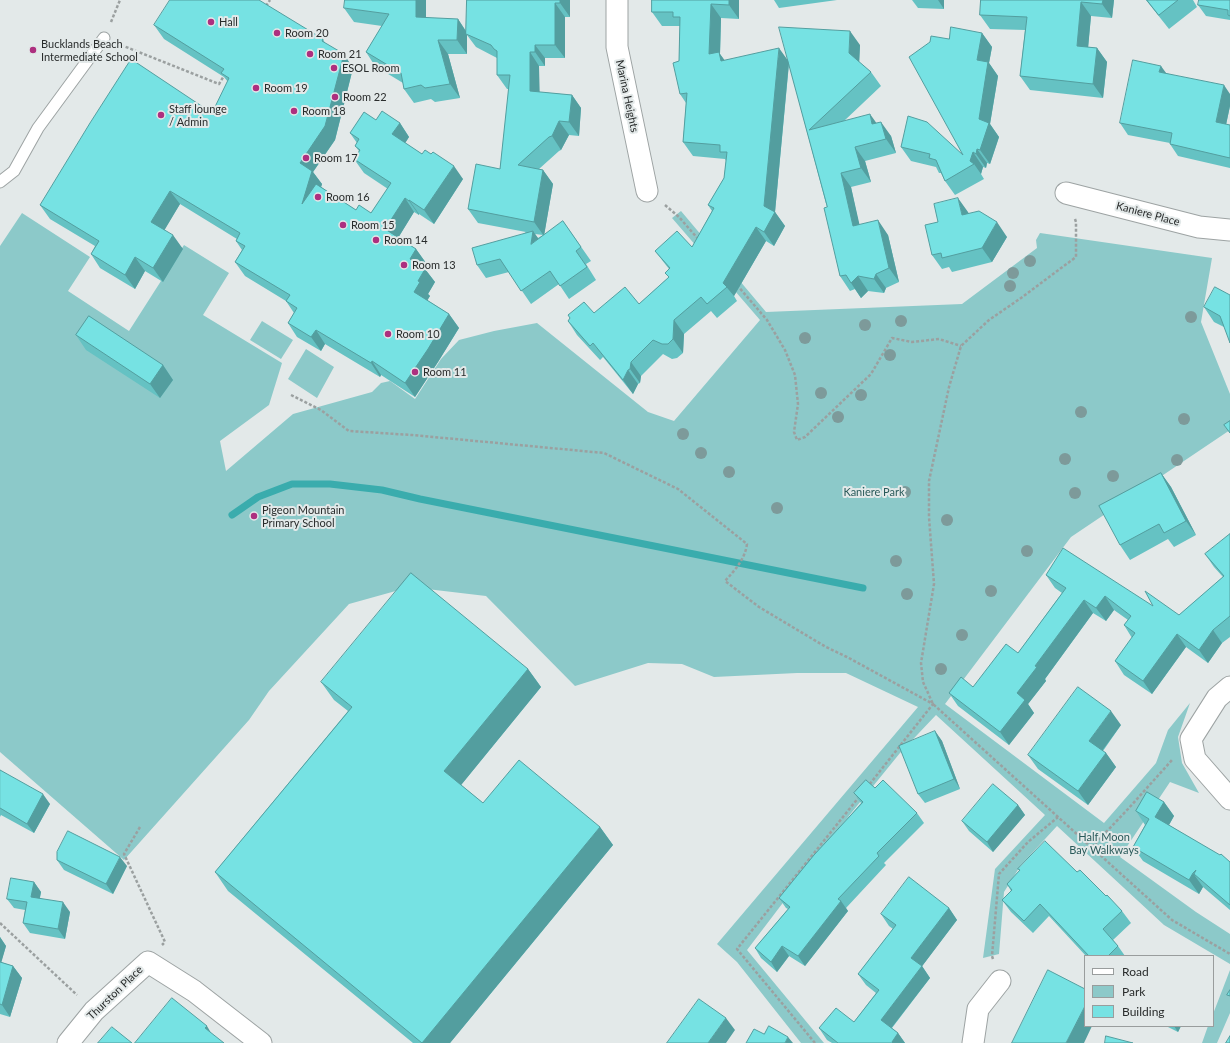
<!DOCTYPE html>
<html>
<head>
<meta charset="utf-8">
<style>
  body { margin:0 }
  #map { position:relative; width:1230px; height:1043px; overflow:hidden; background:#e3e9e9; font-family:Lato,sans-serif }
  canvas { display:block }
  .legend { position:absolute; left:1084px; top:955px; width:130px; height:72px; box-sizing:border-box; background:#e3e9e9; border:1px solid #999d9d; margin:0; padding:5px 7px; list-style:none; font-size:12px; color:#292c2c }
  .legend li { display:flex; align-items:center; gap:8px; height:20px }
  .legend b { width:20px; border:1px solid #999d9d }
</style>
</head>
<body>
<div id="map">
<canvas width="1230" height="1043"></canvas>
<ul class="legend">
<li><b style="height:5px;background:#fff"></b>Road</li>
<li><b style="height:11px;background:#8cc9c9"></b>Park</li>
<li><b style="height:11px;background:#76e2e3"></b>Building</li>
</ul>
</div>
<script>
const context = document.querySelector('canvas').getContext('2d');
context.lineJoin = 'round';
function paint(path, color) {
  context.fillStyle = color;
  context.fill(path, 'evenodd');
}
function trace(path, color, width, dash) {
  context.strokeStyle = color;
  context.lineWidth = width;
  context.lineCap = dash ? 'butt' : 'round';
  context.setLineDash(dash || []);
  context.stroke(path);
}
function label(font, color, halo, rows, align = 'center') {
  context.font = font + ' Lato,sans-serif';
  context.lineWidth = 4;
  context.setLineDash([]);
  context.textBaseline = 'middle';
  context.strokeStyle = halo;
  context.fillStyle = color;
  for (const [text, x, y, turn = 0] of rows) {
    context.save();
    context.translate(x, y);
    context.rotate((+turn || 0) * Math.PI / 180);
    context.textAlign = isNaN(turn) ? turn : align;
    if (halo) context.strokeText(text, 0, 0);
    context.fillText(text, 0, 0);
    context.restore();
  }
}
paint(new Path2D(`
  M 681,211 L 766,312 L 962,304 L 1037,248 L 1036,240 L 1040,233 L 1212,258 L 1201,322 L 1230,394 L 1230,430 L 1071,537 L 945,704 L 1104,823 L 1156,763 L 1168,730 L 1190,703 L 1178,737 L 1182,763 L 1199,793 L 1170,782 L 1120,857 L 1196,912 L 1230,934 L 1230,964 L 1164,925 L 1057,826 L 1021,865 L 1004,892 L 999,954 L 983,958 L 995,869 L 1045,815 L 936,715 L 900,753 L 852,812 L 747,950 L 824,1043 L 801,1043 L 737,962 L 717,944 L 918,707 L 846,673 L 797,673 L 714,677 L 682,664 L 648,663 L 575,686 L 486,596 L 410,587 L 349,604 L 269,691 L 249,720 L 124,860 L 0,752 L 0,246 L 22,213 L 90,257 L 68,291 L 129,331 L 184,245 L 229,273 L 203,315 L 282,363 L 269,405 L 220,441 L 226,471 L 293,414 L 372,392 L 381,383 L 390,381 L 415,399 L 441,359 L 459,340 L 494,331 L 537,323 L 648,412 L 674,421 L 760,320 L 672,218 Z
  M 262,321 L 293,340 L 281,359 L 250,340 Z
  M 306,349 L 334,367 L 317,398 L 288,379 Z
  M 1230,970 L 1230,1013 L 1217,1043 L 1202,1043 L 1208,1026 L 1213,1026 L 1213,1014 Z`), '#8cc9c9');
trace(new Path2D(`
  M 232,515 L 258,497 L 292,484 L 330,484 L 382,490 L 420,499 L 863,588`), '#3aacad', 7);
const service = new Path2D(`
  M 0,182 L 14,171 L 38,128 L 104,38`);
const minor = new Path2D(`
  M 617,0 L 617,47 L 647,191
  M 1066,193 L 1199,227 L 1230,230
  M 1230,687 L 1217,698 L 1191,739 L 1195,759 L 1230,799
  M 68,1043 L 94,1011 L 148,962 L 194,991 L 261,1043
  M 973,1043 L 978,1009 L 1000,981`);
trace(service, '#9da3a3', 13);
trace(minor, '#9da3a3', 23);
trace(new Path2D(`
  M 266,6 L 270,0
  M 111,22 L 120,0
  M 121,45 L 219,84 L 225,74
  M 665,205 L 679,217 L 699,240
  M 1075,219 L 1076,222 L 1076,257 L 1021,298 L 989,320 L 961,346 L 949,387 L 929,481 L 929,517 L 934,584 L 921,663 L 923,682 L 933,704 L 1172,920 L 1230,954
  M 737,285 L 767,320 L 785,350 L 795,375 L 798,404 L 794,432 L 797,440 L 805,437 L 871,374 L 892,338 L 912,342 L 939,339 L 961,346
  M 291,395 L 321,410 L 349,431 L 412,435 L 604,453 L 678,489 L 747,544 C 745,559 735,570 725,581 L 759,607 L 826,647 L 847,657 L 933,704 L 869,785
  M 140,827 L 124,854 L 165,942 L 162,945
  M 1092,847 L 1128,809 L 1172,760
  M 0,923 L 77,995
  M 993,959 L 992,956 L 999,874 L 1028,842 L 1058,817
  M 815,1043 L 737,949 L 859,797`), '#9ba0a0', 2.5, [3, 2]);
trace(service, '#fff', 11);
trace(minor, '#fff', 21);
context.fillStyle = '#7d9a9a';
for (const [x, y] of [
  [1030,261],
  [1013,273],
  [1010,286],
  [1191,317],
  [901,321],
  [865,325],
  [805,338],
  [890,355],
  [821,393],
  [861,395],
  [1081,412],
  [838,417],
  [1184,419],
  [683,434],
  [701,453],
  [1065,459],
  [1177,460],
  [729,472],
  [1113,476],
  [905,492],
  [1075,493],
  [777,508],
  [947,520],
  [1027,551],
  [896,561],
  [991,591],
  [907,594],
  [962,635],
  [941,669]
]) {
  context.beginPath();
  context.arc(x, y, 6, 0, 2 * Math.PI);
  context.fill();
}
paint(new Path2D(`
  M 467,0 L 570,0 L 570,17 L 565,17 L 565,58 L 545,58 L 545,66 L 539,66 L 539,92 L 572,95 L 581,108 L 579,136 L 569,135 L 561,150 L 559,151 L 539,169 L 543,170 L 553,184 L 544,235 L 563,221 L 591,261 L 586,264 L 596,280 L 569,299 L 559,284 L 531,304 L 509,272 L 486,278 L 477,265 L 526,232 L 478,223 L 468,209 L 500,169 L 509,89 L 507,89 L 497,75 L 497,58 L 476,47 L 467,35 L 467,54 L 448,54 L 460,98 L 435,102 L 431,99 L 414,103 L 404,89 L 403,83 L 375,66 L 366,52 L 382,26 L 354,22 L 344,8 L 426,18 L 458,19 L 466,31 ZM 535,234 L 543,235 L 538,238 Z
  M 652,0 L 739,0 L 739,19 L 721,18 L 720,54 L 724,60 L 788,60 L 860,45 L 859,62 L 871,72 L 881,86 L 844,121 L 876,123 L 891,136 L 896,153 L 865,161 L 871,182 L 851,187 L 859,225 L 888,235 L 899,282 L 886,288 L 884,293 L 868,291 L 861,298 L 855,289 L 850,291 L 840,276 L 827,207 L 789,64 L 775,212 L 785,226 L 774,246 L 766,241 L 734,296 L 737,301 L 717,318 L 711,311 L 684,334 L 683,353 L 677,358 L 672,359 L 663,354 L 641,376 L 640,383 L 638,384 L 633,394 L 603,357 L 600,360 L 577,335 L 568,321 L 594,313 L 639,304 L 669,277 L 665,273 L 669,269 L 655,251 L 692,247 L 712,211 L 708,205 L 724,178 L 726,161 L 725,159 L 693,156 L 683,142 L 686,103 L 680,94 L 679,61 L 680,26 L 662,26 L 652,12 Z
  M 774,0 L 837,0 L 779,8 Z
  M 912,0 L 944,0 L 944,9 L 918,8 Z
  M 981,0 L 1114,0 L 1112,18 L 1091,16 L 1088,47 L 1097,48 L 1107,62 L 1103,98 L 1030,90 L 1020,76 L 1025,30 L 990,29 L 980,15 Z
  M 1146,0 L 1193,0 L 1197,7 L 1169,29 Z
  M 1230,0 L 1230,20 L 1206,16 L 1198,5 Z
  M 154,25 L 323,39 L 325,43 L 353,68 L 335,140 L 313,172 L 322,184 L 321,187 L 356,210 L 371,213 L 388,189 L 364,173 L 354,159 L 359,151 L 355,146 L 357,143 L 350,133 L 376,120 L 400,123 L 409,137 L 405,143 L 422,154 L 463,179 L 434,224 L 419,214 L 419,215 L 414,212 L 398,238 L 416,249 L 426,263 L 423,267 L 425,269 L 435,282 L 428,294 L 430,296 L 427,300 L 449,314 L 459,328 L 438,362 L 415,397 L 381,375 L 380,377 L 325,344 L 321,351 L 297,337 L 288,323 L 294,313 L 286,301 L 245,276 L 235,262 L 242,250 L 236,241 L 237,239 L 180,204 L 164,230 L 183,249 L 163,282 L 145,271 L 135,289 L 100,268 L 91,254 L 95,246 L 50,219 L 40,205 L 212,113 L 228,82 L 224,77 L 164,39 Z
  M 982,33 L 992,47 L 989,63 L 998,76 L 990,124 L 999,137 L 990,164 L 987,163 L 986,168 L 983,167 L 981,174 L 984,179 L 955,195 L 945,181 L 941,173 L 939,173 L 936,167 L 911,161 L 901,147 L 963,155 L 949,39 Z
  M 1166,73 L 1230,94 L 1230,106 L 1226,125 L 1230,125 L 1230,168 L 1178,156 L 1170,144 L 1170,143 L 1128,135 L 1120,123 Z
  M 968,212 L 969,214 L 1007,237 L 992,262 L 952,272 L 949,267 L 942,269 L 932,255 L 938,222 Z
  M 1230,295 L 1224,327 L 1214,322 L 1204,307 Z
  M 76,335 L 163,365 L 173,380 L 160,398 L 86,350 Z
  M 1161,473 L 1171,487 L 1196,535 L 1174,547 L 1168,539 L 1130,560 L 1120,545 Z
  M 1230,534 L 1230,637 L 1222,643 L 1208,663 L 1186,647 L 1152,694 L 1124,675 L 1115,661 L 1132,638 L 1124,625 L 1128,620 L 1114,610 L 1106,621 L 1093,613 L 1045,679 L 1046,681 L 1028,704 L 1034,713 L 1009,745 L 958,706 L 949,693 L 973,687 L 1018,653 L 1062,593 L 1055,588 L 1046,575 L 1153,606 L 1179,615 L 1223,577 L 1214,567 L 1205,554 Z
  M 528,669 L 541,687 L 461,785 L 483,803 L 600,827 L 613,845 L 450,1043 L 413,1043 L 228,891 L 215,872 L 348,711 L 334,700 L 321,682 Z
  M 1121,725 L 1103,751 L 1106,753 L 1116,767 L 1088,805 L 1038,769 L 1028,755 Z
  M 935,731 L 942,741 L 960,789 L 925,803 L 918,794 Z
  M 0,770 L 50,804 L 34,833 L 1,815 L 0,817 Z
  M 875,788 L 917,813 L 924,823 L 884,863 L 886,865 L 846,908 L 848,911 L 805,966 L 789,956 L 777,972 L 761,958 L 755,948 L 788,909 L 786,908 L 779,898 L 861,803 L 854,793 Z
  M 1164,802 L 1174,816 L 1169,825 L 1230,862 L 1230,910 L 1203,887 L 1199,894 L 1143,861 L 1133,847 L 1145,825 L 1136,811 Z
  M 1018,805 L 1025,815 L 993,852 L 969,831 L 962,821 Z
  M 57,860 L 127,866 L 113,894 L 64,870 Z
  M 1018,869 L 1077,872 L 1106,896 L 1122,911 L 1131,923 L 1113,940 L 1118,946 L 1125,956 L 1086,956 L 1049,916 L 1033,933 L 1011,912 L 1002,900 L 1011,891 L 1007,884 L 1020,871 Z
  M 34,882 L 41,892 L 40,898 L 70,912 L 65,939 L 30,933 L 23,923 L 25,910 L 14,908 L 7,899 Z
  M 949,908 L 957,920 L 922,966 L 930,978 L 892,1028 L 898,1033 L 905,1043 L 832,1043 L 827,1040 L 819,1028 L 854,1022 L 876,993 L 866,985 L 858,974 L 893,929 L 889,926 L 881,914 Z
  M 0,937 L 6,946 L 1,962 L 13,966 L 22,978 L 10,1017 L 0,1014 Z
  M 1166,1026 L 1181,1026 L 1178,1032 Z`), '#65c2c3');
paint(new Path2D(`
  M 416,0 L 426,0 L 426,31 L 416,17 Z
  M 560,0 L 570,0 L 570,17 L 560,3 Z
  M 729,0 L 739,0 L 739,19 L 729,5 Z
  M 938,0 L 944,0 L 944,9 Z
  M 1103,0 L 1114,0 L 1112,18 L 1102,4 Z
  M 1081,2 L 1091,16 L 1087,60 L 1077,46 Z
  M 555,3 L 565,17 L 565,58 L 555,45 Z
  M 711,4 L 721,18 L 720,54 L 729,66 L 709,54 Z
  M 458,19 L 467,33 L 466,34 L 467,35 L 467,54 L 457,40 Z
  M 850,31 L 860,45 L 859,67 L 849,53 Z
  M 982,33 L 992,47 L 989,63 L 998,76 L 990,124 L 999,137 L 990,164 L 980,150 L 979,119 L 977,60 Z
  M 438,40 L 448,54 L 460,98 L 450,84 Z
  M 535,45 L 545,58 L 545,66 L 535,52 Z
  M 779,48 L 789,62 L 775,212 L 785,226 L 774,246 L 764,232 L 764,206 Z
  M 1097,48 L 1107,62 L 1103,98 L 1093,84 Z
  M 530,52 L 539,66 L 540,105 L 530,91 Z
  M 344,54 L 353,68 L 335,140 L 313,172 L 322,184 L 312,217 L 302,204 L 300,163 Z
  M 1161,66 L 1169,77 L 1159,72 Z
  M 1224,85 L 1230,94 L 1230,106 L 1224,134 L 1216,122 Z
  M 572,95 L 581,108 L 579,136 L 569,122 Z
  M 870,114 L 880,128 L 872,124 Z
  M 559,121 L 569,135 L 561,150 L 552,136 Z
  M 881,122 L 891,136 L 896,153 L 886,139 Z
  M 400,123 L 409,137 L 402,148 L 392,134 Z
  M 855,147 L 865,161 L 871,182 L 861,168 Z
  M 977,149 L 987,163 L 986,168 L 976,154 Z
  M 973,152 L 983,167 L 981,174 L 974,164 L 970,161 Z
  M 454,166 L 463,179 L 434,224 L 424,210 Z
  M 543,170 L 553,184 L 544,236 L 534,222 Z
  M 841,173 L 851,187 L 863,240 L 853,226 Z
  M 170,191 L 180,204 L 161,236 L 151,222 Z
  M 405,198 L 414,212 L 395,243 L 385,229 Z
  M 958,198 L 968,212 L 972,229 L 962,215 Z
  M 409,200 L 419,214 L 419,215 L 409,201 Z
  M 878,220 L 888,235 L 899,282 L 889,268 Z
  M 997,222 L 1007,237 L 992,262 L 982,248 Z
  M 756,227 L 766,241 L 734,296 L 723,283 Z
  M 533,231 L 542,244 L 531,244 Z
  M 173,235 L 183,249 L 163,282 L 153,268 Z
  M 416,249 L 426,263 L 420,273 L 410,259 Z
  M 135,257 L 145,271 L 135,289 L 125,275 Z
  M 425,269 L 435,282 L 428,294 L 430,296 L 424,306 L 414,292 L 418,281 Z
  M 876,274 L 886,288 L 884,293 L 874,279 Z
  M 858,276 L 868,291 L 861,298 L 851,283 Z
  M 449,314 L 459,328 L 438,362 L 415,397 L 405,383 Z
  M 674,320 L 684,334 L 683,353 L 673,339 Z
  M 316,330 L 325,344 L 321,351 L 311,337 Z
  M 372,361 L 381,375 L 380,377 L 371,363 Z
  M 631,362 L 641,376 L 640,383 L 630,369 Z
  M 163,365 L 173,380 L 160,398 L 150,384 Z
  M 628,370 L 638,384 L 633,394 L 623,380 Z
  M 1161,473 L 1171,487 L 1196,535 L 1186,521 Z
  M 1105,596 L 1114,610 L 1106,621 L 1096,608 Z
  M 1084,600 L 1093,613 L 1045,679 L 1046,681 L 1028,704 L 1034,713 L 1009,745 L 1000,732 L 1017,693 L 1035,666 Z
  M 1213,630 L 1222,643 L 1208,663 L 1199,650 Z
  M 1177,634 L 1186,647 L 1152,694 L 1143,681 Z
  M 528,669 L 541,687 L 457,790 L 444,771 Z
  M 1111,711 L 1121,725 L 1099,755 L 1089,741 Z
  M 935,731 L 942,741 L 960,789 L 954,779 Z
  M 1106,753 L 1116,767 L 1088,805 L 1078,791 Z
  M 43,794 L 50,804 L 34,833 L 27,824 Z
  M 1164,802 L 1174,816 L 1165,832 L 1155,817 Z
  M 1018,805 L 1025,815 L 993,852 L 987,842 Z
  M 600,827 L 613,845 L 450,1043 L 422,1043 Z
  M 120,857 L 127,866 L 113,894 L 106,884 Z
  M 1193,873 L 1203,887 L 1199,894 L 1189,880 Z
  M 34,882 L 41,892 L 38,906 L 31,897 Z
  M 841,901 L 848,911 L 805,966 L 798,956 Z
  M 63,902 L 70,912 L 65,939 L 58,929 Z
  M 949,908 L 957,920 L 920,969 L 911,958 Z
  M 0,937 L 6,946 L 0,967 Z
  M 782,946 L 789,956 L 777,972 L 771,962 Z
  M 13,966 L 22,978 L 10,1017 L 2,1005 Z
  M 922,966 L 930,978 L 889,1031 L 881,1020 Z
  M 1085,1006 L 1085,1026 L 1092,1026 L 1084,1043 L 1066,1043 Z
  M 726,1018 L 735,1030 L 726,1043 L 708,1043 Z
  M 207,1026 L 214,1038 L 205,1028 Z
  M 1174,1026 L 1181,1026 L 1178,1032 Z
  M 898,1033 L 905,1043 L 893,1043 L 892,1042 Z
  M 788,1037 L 793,1043 L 785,1043 Z`), '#539e9f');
const building = new Path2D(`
  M 170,0 L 259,0 L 323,39 L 322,41 L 344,54 L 325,126 L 300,163 L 312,171 L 302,204 L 316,184 L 356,210 L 359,205 L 371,213 L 391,183 L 354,159 L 360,150 L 355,146 L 359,139 L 350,133 L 364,112 L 376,120 L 382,111 L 400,123 L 392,134 L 422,154 L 425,150 L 431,154 L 433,152 L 454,166 L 424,210 L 409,200 L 409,201 L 405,198 L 385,229 L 416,249 L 410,259 L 425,269 L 418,281 L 420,282 L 414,292 L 449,314 L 428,349 L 405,383 L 372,361 L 371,363 L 316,330 L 311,337 L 288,323 L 297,308 L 286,301 L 290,295 L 235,262 L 245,246 L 236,241 L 240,233 L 170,191 L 151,222 L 173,235 L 153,268 L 135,257 L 125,275 L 91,254 L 99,241 L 40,205 L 90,123 L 131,59 L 212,113 L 229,78 L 221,73 L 224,69 L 154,25 Z
  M 345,0 L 416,0 L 416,17 L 458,19 L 457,40 L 438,40 L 450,84 L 425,88 L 421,85 L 404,89 L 401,73 L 366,52 L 389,14 L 344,8 Z
  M 467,0 L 560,0 L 560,3 L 555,3 L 555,45 L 535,45 L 535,52 L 530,52 L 530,91 L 572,95 L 569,122 L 559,121 L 552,136 L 549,137 L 518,165 L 543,170 L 534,222 L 468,209 L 476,164 L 500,169 L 510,75 L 497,75 L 497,51 L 494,49 L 491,45 L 466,34 Z
  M 652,0 L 729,0 L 729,5 L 711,4 L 709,54 L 719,52 L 721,61 L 779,48 L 764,206 L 775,212 L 764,232 L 756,227 L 723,283 L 727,287 L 707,304 L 701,297 L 674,320 L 673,339 L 668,344 L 662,344 L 653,340 L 631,362 L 630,369 L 628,370 L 623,380 L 593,343 L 590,346 L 568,321 L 570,318 L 568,315 L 584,302 L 594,313 L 625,287 L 639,304 L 669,277 L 665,273 L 670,268 L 655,251 L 677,231 L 692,247 L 714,208 L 708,205 L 724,178 L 727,152 L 720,152 L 720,145 L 683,142 L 687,93 L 680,94 L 673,63 L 679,61 L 680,17 L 673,17 L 673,12 L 652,12 Z
  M 981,0 L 1103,0 L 1102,4 L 1081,2 L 1077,46 L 1097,48 L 1093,84 L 1020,76 L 1027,17 L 980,15 Z
  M 1147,0 L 1178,0 L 1159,15 Z
  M 1199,0 L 1230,0 L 1230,16 L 1228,15 L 1228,10 L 1198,5 Z
  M 779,27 L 850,31 L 849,53 L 871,72 L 809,130 L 870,114 L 872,124 L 881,122 L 886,139 L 855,147 L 861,168 L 841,173 L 853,226 L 878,220 L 889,268 L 876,274 L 874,279 L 858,276 L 851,283 L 846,275 L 840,276 L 824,208 L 827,207 Z
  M 951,27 L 982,33 L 977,60 L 988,62 L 979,119 L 989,123 L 980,150 L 977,149 L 976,154 L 973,152 L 970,161 L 974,164 L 945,181 L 936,160 L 929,158 L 930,154 L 901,147 L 908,116 L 927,122 L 963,155 L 909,57 L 930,42 L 931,36 L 949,39 Z
  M 1133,60 L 1161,66 L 1159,72 L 1224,85 L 1216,122 L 1230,125 L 1230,158 L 1170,144 L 1172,133 L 1120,123 Z
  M 958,198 L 962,215 L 979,211 L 997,222 L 982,248 L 942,258 L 941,253 L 932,255 L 925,225 L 938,222 L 934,204 Z
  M 563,221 L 581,247 L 576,251 L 587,267 L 560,286 L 550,271 L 521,291 L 500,259 L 477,265 L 472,248 L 533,231 L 531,244 Z
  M 1215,287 L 1230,295 L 1230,343 L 1220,316 L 1204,307 Z
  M 89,316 L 163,365 L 150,384 L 76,335 Z
  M 1230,421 L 1230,433 L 1224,425 Z
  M 1161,473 L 1186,521 L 1164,533 L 1159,524 L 1120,545 L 1099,506 Z
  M 1230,534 L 1230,616 L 1213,630 L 1199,650 L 1177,634 L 1143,681 L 1115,661 L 1135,633 L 1124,625 L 1131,616 L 1105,596 L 1096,608 L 1084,600 L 1035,666 L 1037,667 L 1017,693 L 1025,700 L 1000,732 L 949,693 L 961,677 L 973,687 L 1006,644 L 1018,653 L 1066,588 L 1046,575 L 1063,548 L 1153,606 L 1145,591 L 1179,615 L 1224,576 L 1205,554 Z
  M 411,573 L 528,669 L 444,771 L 483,803 L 519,760 L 600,827 L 422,1043 L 215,872 L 352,707 L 321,682 Z
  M 1078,687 L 1111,711 L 1089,741 L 1106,753 L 1078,791 L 1028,755 Z
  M 935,731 L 954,779 L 918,794 L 899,746 Z
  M 0,770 L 43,794 L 27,824 L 0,808 Z
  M 866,780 L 875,788 L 883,780 L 917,813 L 877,853 L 879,856 L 838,899 L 841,901 L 798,956 L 782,946 L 771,962 L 755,948 L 790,907 L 779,898 L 814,855 L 863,802 L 854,793 Z
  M 993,784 L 1018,805 L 987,842 L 962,821 Z
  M 1147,792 L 1164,802 L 1155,817 L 1220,855 L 1221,854 L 1230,862 L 1230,905 L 1194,874 L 1196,870 L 1193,873 L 1189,880 L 1133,847 L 1149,819 L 1136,811 Z
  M 68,831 L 120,857 L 106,884 L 57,860 L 57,852 Z
  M 1045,841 L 1077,872 L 1080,870 L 1106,896 L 1107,895 L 1122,911 L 1103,929 L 1118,946 L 1108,956 L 1089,956 L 1040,904 L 1024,921 L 1002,900 L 1012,890 L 1007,884 L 1020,870 L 1018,869 Z
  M 909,877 L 949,908 L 911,958 L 922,966 L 881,1020 L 898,1033 L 892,1042 L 893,1043 L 838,1043 L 819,1028 L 836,1008 L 854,1022 L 879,990 L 858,974 L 896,925 L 881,914 Z
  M 11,878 L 34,882 L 31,897 L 63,902 L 58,929 L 23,923 L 27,902 L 7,899 Z
  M 0,962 L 13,966 L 2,1005 L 0,1004 Z
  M 1048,970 L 1085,989 L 1085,1006 L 1066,1043 L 1012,1043 Z
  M 1230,990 L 1230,996 L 1227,995 Z
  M 172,998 L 207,1026 L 205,1028 L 224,1043 L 135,1043 Z
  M 699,999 L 726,1018 L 708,1043 L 667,1043 Z
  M 769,1026 L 788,1037 L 785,1043 L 746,1043 L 754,1029 L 764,1034 Z
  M 112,1027 L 132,1043 L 98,1043 Z
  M 1106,1036 L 1133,1043 L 1105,1043 Z
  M 1230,1036 L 1230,1043 L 1226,1043 Z`);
paint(building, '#76e2e3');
trace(building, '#539e9f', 1);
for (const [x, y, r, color] of [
  [211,22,4,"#ad2f7f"],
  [277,33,4,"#ad2f7f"],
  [33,50,4,"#ad2f7f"],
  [310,54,4,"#ad2f7f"],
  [334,68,4,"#ad2f7f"],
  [256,88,4,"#ad2f7f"],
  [335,97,4,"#ad2f7f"],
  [294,111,4,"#ad2f7f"],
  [161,115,4,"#ad2f7f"],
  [306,158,4,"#ad2f7f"],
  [318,197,4,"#ad2f7f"],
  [343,225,4,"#ad2f7f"],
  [376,240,4,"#ad2f7f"],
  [404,265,4,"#ad2f7f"],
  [388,334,4,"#ad2f7f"],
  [415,372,4,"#ad2f7f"],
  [254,516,4,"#ad2f7f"]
]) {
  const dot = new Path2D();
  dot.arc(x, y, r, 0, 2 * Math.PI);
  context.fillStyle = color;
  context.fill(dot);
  trace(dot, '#e3e9e9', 1.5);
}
label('11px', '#292c2c', '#e3e9e9', [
  ["Hall",219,22],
  ["Room 20",285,33],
  ["Bucklands Beach",41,44],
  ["Intermediate School",41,57],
  ["Room 21",318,54],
  ["ESOL Room",342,68],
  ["Room 19",264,88],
  ["Room 22",343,97],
  ["Staff lounge",169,109],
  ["/ Admin",169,122],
  ["Room 18",302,111],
  ["Room 17",314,158],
  ["Room 16",326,197],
  ["Room 15",351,225],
  ["Room 14",384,240],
  ["Room 13",412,265],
  ["Room 10",396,334],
  ["Room 11",423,372],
  ["Pigeon Mountain",262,510],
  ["Primary School",262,523]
], 'left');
label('11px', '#292c2c', '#e3e9e9', [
  ["Marina Heights",627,96,78],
  ["Kaniere Place",1148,214,15],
  ["Thurston Place",115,993,-44]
]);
label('11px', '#2a5a5a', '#e3e9e9', [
  ["Kaniere Park",874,492],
  ["Half Moon",1104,837],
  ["Bay Walkways",1104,850]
]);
</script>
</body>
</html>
